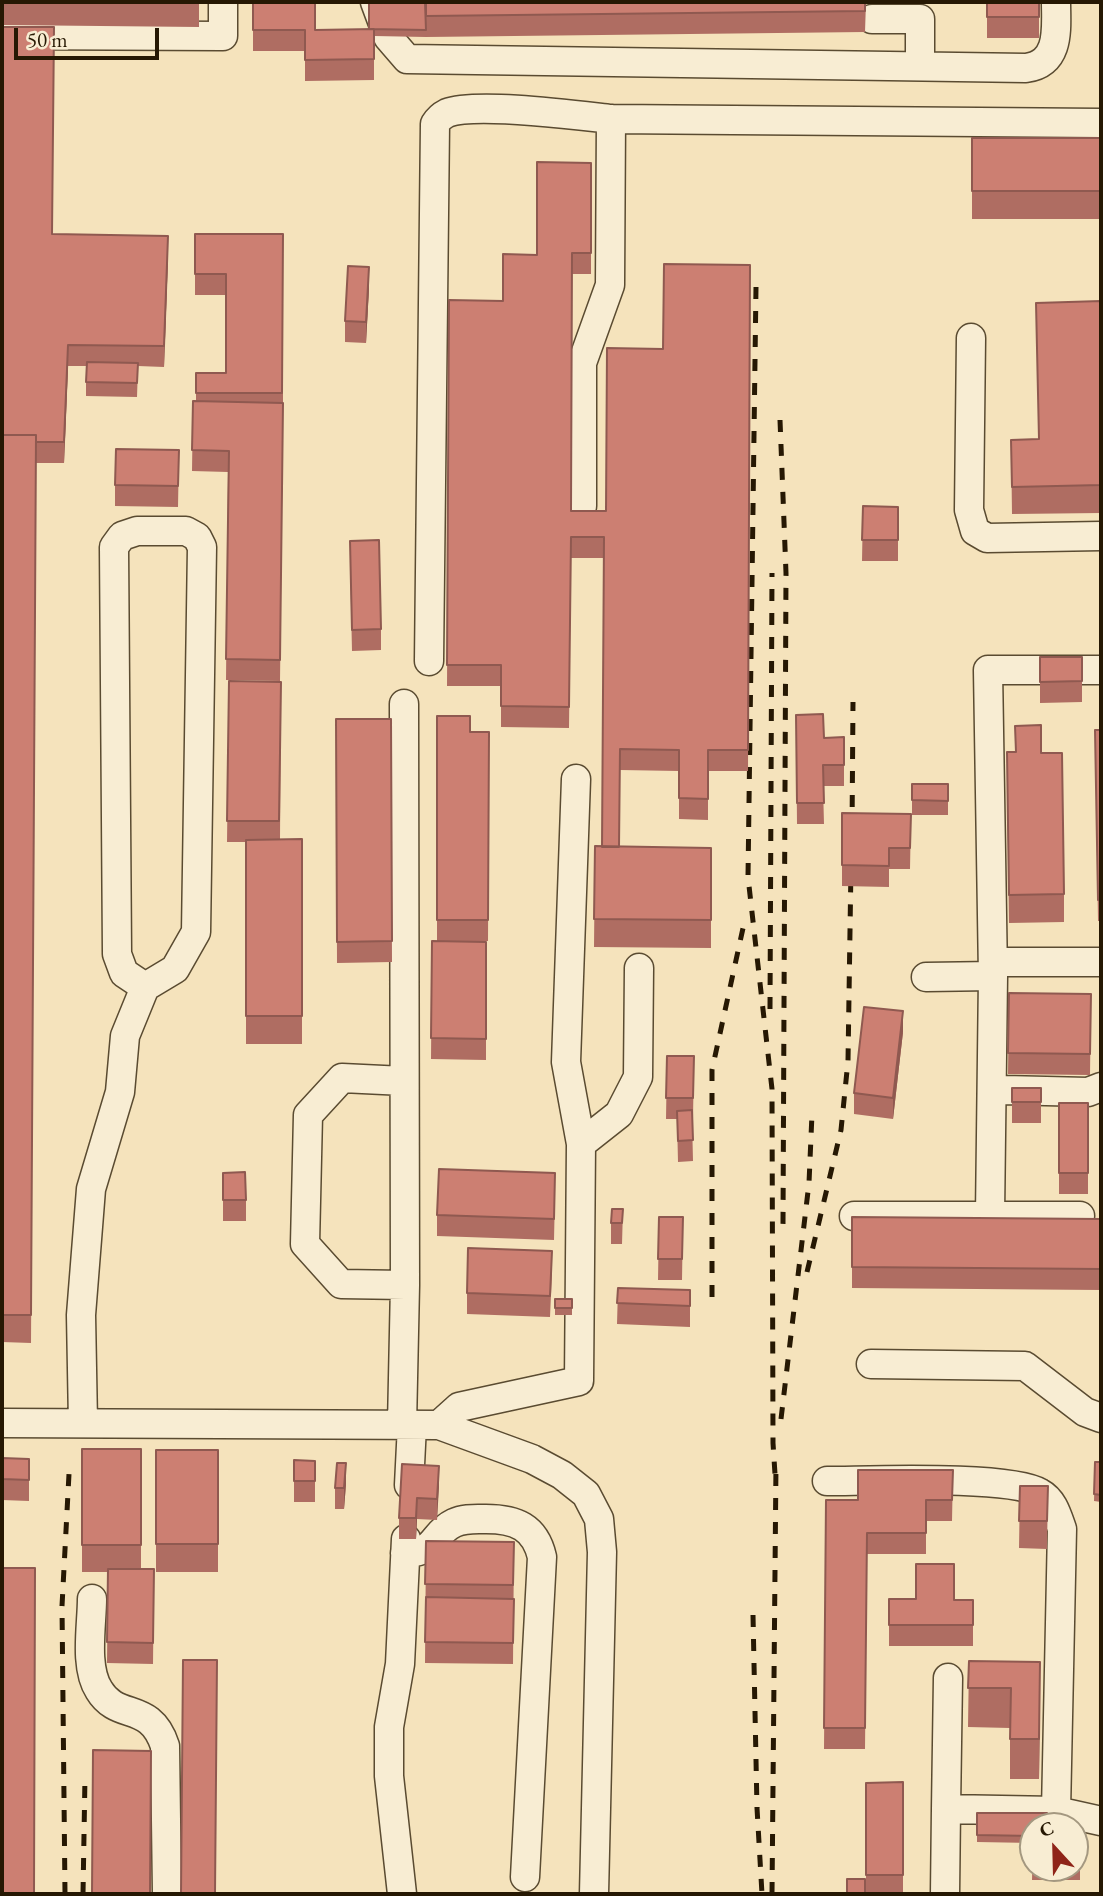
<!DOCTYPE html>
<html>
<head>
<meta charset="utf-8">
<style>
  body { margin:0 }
  #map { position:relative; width:1103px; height:1896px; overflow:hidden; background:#f5e3bc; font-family:"EB Garamond",serif }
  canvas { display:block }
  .frame { position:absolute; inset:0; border:4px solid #261803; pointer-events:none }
  .north { position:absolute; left:1019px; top:1812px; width:70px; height:70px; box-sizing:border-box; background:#f8edd3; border:2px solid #a49880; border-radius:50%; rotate:338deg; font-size:19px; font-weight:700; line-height:28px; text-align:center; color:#261803 }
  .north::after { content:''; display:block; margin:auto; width:24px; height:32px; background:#8f2418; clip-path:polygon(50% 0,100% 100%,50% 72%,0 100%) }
  .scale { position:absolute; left:14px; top:28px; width:145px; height:32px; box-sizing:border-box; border:4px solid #261803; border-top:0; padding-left:9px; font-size:21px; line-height:24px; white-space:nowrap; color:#261803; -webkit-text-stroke:5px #f8edd3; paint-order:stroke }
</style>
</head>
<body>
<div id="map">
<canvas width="1103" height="1896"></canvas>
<div class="frame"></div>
<div class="north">С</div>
<div class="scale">50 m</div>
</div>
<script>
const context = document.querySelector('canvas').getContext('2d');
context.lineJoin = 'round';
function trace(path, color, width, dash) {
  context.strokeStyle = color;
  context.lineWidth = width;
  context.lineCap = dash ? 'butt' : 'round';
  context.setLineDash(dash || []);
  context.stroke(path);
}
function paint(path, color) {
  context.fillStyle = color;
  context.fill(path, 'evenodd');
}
const minor = new Path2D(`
  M 375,2 L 388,37 L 407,59 L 1026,68 C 1061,63 1056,28 1056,2
  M 872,19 L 920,19 L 920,65
  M 2,35 L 223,36 L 223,2
  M 971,338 L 969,510 L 975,531 L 987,538 L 1101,536
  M 582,506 L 582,363 L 610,285 L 611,119 L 1101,123
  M 429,661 L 435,124 C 438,119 441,116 447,113 C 476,102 575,115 611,119
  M 404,704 L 405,1285
  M 993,962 L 1101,962
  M 926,977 L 993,976
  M 1004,1090 L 1088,1092 L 1101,1087
  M 581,1144 L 619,1114 L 638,1077 L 639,968
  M 990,1215 L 993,976 L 988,670 L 1101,670
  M 854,1216 L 1080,1216
  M 871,1364 L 1025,1366 L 1085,1412 L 1101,1418
  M 2,1423 L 439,1425 L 532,1459 L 562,1475 L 586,1494 L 599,1519 L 602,1552 L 594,1894
  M 83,1423 L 81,1315 L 91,1189 L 120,1092 L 125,1036 L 145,987 L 175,969 L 196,932 L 202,547 L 197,537 L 186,531 L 137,531 L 122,536 L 114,547 L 117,954 L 124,973 L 145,987
  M 402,1425 L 405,1285 L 341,1284 L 305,1244 L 308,1115 L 342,1078 L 404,1081
  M 439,1425 L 459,1407 L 579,1381 L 581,1144 L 566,1062 L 576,779
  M 827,1481 C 868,1481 1011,1475 1040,1493 C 1053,1500 1057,1515 1062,1529 L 1056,1811
  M 409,1485 L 412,1425
  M 405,1553 C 438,1552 431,1534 454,1523 C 464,1518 475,1519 486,1519 C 516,1519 535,1527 542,1557 L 525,1877
  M 92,1599 C 92,1625 84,1667 99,1690 C 118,1722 150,1700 165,1746 L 167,1894
  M 948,1678 L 946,1809 L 1056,1811 L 1101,1821
  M 402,1894 L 389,1776 L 389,1727 L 400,1664 L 406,1539
  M 945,1894 L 946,1809`);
trace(minor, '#5a4b31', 31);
trace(minor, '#f8edd3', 28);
trace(new Path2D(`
  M 756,287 L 748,877 L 772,1089 L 773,1443 L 775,1474
  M 780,420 L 786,573 L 783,1224
  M 852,831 L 853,702
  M 770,1009 L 772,573
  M 807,1272 L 841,1130 L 848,1061 L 851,866
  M 712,1297 L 712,1070 L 745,919
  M 781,1419 L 809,1183 L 812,1114
  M 753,1615 L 757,1808 L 762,1894
  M 65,1894 L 62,1606 L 69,1474
  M 83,1894 L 85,1776
  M 772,1894 L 776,1464`), '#261803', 5, [12, 12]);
paint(new Path2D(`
  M 2,2 L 199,2 L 199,27 L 2,25 Z
  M 253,2 L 315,30 L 369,29 L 369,2 L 866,2 L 865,32 L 426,37 L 374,36 L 374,80 L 305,81 L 305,51 L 253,51 Z
  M 987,2 L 1039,2 L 1039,38 L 987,38 Z
  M 2,27 L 52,234 L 168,257 L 164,367 L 138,366 L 137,397 L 86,396 L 86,366 L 68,366 L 64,463 L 36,463 L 31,1343 L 2,1342 Z
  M 972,138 L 1101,138 L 1101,219 L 972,219 Z
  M 591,163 L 591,274 L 572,274 L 571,511 L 606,511 L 663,349 L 750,265 L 748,771 L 708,771 L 708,820 L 679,819 L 679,771 L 620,770 L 619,847 L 711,848 L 711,948 L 594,947 L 595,846 L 602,846 L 604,558 L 571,558 L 569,728 L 501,727 L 501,686 L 447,686 L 449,300 L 503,301 L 537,255 Z
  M 195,234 L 283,234 L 283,424 L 280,681 L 226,680 L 228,472 L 192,471 L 193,401 L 196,401 L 196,373 L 226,373 L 226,295 L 195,295 Z
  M 369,288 L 366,343 L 345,342 L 345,321 Z
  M 1101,301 L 1101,513 L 1012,514 L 1011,440 L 1038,439 Z
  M 179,450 L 178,507 L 115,506 L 115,485 Z
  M 863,506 L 898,507 L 898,561 L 862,561 Z
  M 350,562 L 381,629 L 381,650 L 352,651 Z
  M 1040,657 L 1082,657 L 1082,702 L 1040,703 Z
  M 229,681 L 281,682 L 280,839 L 302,839 L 302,1044 L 246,1044 L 246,842 L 227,842 Z
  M 796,715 L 824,738 L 844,737 L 844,786 L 823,786 L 824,824 L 797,824 Z
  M 437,716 L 470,732 L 489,732 L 488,941 L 437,941 Z
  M 336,719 L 391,719 L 392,962 L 337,963 Z
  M 1095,730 L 1101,730 L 1101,921 L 1098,921 Z
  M 1041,753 L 1064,894 L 1064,922 L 1009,923 L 1007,779 Z
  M 912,784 L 948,784 L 948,815 L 912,815 Z
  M 842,813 L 911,814 L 910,869 L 889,869 L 889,887 L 842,886 Z
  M 432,941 L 486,942 L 486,1060 L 431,1059 Z
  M 1009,993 L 1091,994 L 1090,1075 L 1008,1074 Z
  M 903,1032 L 893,1119 L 854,1114 L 854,1093 Z
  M 667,1056 L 694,1056 L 693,1119 L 692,1119 L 693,1161 L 678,1162 L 677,1119 L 666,1119 Z
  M 1012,1088 L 1041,1088 L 1041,1123 L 1012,1123 Z
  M 1059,1103 L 1088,1103 L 1088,1194 L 1059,1194 Z
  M 223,1173 L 246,1200 L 246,1221 L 223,1221 Z
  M 555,1194 L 554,1240 L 437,1236 L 437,1215 Z
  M 623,1209 L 622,1244 L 611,1244 L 611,1223 Z
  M 659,1217 L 683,1217 L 682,1280 L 658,1280 Z
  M 852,1217 L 1101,1219 L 1101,1290 L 852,1288 Z
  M 552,1272 L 550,1317 L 467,1314 L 467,1293 Z
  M 618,1288 L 690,1290 L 690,1327 L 617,1324 Z
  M 555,1299 L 572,1299 L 572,1315 L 555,1315 Z
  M 82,1449 L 141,1449 L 141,1569 L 154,1569 L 153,1664 L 107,1663 L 108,1572 L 82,1572 Z
  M 156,1450 L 218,1450 L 218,1572 L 156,1572 Z
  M 2,1458 L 29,1459 L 29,1501 L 2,1500 Z
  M 294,1460 L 315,1461 L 315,1502 L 294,1502 Z
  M 1095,1462 L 1101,1462 L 1101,1502 L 1094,1501 Z
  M 439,1466 L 437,1520 L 417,1519 L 416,1539 L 399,1539 L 399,1518 Z
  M 953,1470 L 952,1521 L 926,1521 L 926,1554 L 867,1554 L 865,1749 L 824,1749 L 826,1500 L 858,1500 Z
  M 346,1484 L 344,1509 L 335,1509 L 335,1488 Z
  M 1020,1486 L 1048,1486 L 1047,1549 L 1019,1548 Z
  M 426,1541 L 514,1542 L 513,1664 L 425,1663 Z
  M 889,1599 L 973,1600 L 973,1646 L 889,1646 Z
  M 969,1661 L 1040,1702 L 1039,1779 L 1010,1779 L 1010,1728 L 968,1727 Z
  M 903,1782 L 903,1894 L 866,1894 L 866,1783 Z
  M 977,1813 L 1033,1826 L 1033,1868 L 1075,1868 L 1075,1840 L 1080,1840 L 1080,1880 L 1032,1880 L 1033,1843 L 977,1842 Z`), '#af6d62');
paint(new Path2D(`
  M 168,236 L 168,257 L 164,367 L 164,346 Z
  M 369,267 L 369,288 L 366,343 L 366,322 Z
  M 68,345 L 68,366 L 64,463 L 64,442 Z
  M 903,1011 L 903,1032 L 893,1119 L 893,1098 Z
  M 346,1463 L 346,1484 L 344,1509 L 344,1488 Z
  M 439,1466 L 439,1487 L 437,1520 L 437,1499 Z
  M 417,1498 L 417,1519 L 416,1539 L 416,1518 Z
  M 1040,1662 L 1040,1702 L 1039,1779 L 1039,1739 Z`), '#8f5950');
const building = new Path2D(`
  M 253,2 L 315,2 L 315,30 L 374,29 L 374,59 L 305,60 L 305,30 L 253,30 Z
  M 369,2 L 425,2 L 426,30 L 369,29 Z
  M 426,2 L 865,2 L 865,11 L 426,16 Z
  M 987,2 L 1039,2 L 1039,17 L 987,17 Z
  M 2,27 L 54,27 L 52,234 L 168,236 L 164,346 L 68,345 L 64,442 L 36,442 L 36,435 L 2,435 Z
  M 972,138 L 1101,138 L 1101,191 L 972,191 Z
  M 537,162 L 591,163 L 591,253 L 572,253 L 571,511 L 606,511 L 607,348 L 663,349 L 664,264 L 750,265 L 748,750 L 708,750 L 708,799 L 679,798 L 679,750 L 620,749 L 619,847 L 602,847 L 604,537 L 571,537 L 569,707 L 501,706 L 501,665 L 447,665 L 449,300 L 503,301 L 503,254 L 537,255 Z
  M 195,234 L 283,234 L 282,393 L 196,393 L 196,373 L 226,373 L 226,274 L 195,274 Z
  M 348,266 L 369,267 L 366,322 L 345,321 Z
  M 1101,301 L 1101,485 L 1012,487 L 1011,440 L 1039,439 L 1036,303 Z
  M 87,362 L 138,363 L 137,383 L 86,382 Z
  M 193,401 L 283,403 L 280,660 L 226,659 L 229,451 L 192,450 Z
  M 2,435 L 36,435 L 31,1315 L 2,1315 Z
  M 116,449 L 179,450 L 178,486 L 115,485 Z
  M 863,506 L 898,507 L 898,540 L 862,540 Z
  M 379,540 L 381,629 L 352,630 L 350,541 Z
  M 1040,657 L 1082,657 L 1082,681 L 1040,682 Z
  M 229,681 L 281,682 L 279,821 L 227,821 Z
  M 823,714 L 824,738 L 844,737 L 844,765 L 823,765 L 824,803 L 797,803 L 796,715 Z
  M 437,716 L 470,716 L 470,732 L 489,732 L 488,920 L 437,920 Z
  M 336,719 L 391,719 L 392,941 L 337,942 Z
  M 1041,725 L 1041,753 L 1062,753 L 1064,894 L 1009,895 L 1007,752 L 1016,752 L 1015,726 Z
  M 1095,730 L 1101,730 L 1101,900 L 1098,900 Z
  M 912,784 L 948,784 L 948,801 L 912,800 Z
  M 842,813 L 911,814 L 910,848 L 889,848 L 889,866 L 842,865 Z
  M 302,839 L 302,1016 L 246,1016 L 246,840 Z
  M 595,846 L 711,848 L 711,920 L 594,919 Z
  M 432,941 L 486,942 L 486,1039 L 431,1038 Z
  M 1009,993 L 1091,994 L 1090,1054 L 1008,1053 Z
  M 864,1007 L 903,1011 L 893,1098 L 854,1093 Z
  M 667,1056 L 694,1056 L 693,1098 L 666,1098 Z
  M 1012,1088 L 1041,1088 L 1041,1102 L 1012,1102 Z
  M 1059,1103 L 1088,1103 L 1088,1173 L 1059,1173 Z
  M 692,1110 L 693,1140 L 678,1141 L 677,1111 Z
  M 439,1169 L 555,1173 L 554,1219 L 437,1215 Z
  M 245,1172 L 246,1200 L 223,1200 L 223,1173 Z
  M 612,1209 L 623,1209 L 622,1223 L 611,1223 Z
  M 659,1217 L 683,1217 L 682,1259 L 658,1259 Z
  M 852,1217 L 1101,1219 L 1101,1269 L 852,1267 Z
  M 468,1248 L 552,1251 L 550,1296 L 467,1293 Z
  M 618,1288 L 690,1290 L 690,1306 L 617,1303 Z
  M 555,1299 L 572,1299 L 572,1308 L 555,1308 Z
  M 82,1449 L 141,1449 L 141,1545 L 82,1545 Z
  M 156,1450 L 218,1450 L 218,1544 L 156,1544 Z
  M 2,1458 L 29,1459 L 29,1480 L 2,1479 Z
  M 294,1460 L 315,1461 L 315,1481 L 294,1481 Z
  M 1095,1462 L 1101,1462 L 1101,1495 L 1094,1494 Z
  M 337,1463 L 346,1463 L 344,1488 L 335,1488 Z
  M 402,1464 L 439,1466 L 437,1499 L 417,1498 L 416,1518 L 399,1518 Z
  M 858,1470 L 953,1470 L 952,1500 L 926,1500 L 926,1533 L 867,1533 L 865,1728 L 824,1728 L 826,1500 L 858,1500 Z
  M 1020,1486 L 1048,1486 L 1047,1521 L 1019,1521 Z
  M 426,1541 L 514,1542 L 513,1585 L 425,1584 Z
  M 916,1564 L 954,1564 L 954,1600 L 973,1600 L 973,1625 L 889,1625 L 889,1599 L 916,1599 Z
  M 2,1568 L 35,1568 L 34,1894 L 2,1894 Z
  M 108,1569 L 154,1569 L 153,1643 L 107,1642 Z
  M 426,1597 L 514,1599 L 513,1643 L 425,1642 Z
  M 183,1660 L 217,1660 L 215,1894 L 181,1894 Z
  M 969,1661 L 1040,1662 L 1039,1739 L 1010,1739 L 1011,1688 L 968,1688 Z
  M 93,1750 L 151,1751 L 150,1894 L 92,1894 Z
  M 903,1782 L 903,1875 L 866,1875 L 866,1783 Z
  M 977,1813 L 1047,1813 L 1047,1826 L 1033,1826 L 1033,1836 L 977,1835 Z
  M 1075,1840 L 1080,1840 L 1080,1859 L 1075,1859 Z
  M 847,1879 L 865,1879 L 865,1894 L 847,1894 Z`);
paint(building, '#cc7f72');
trace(building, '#8f5950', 2);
</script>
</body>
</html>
